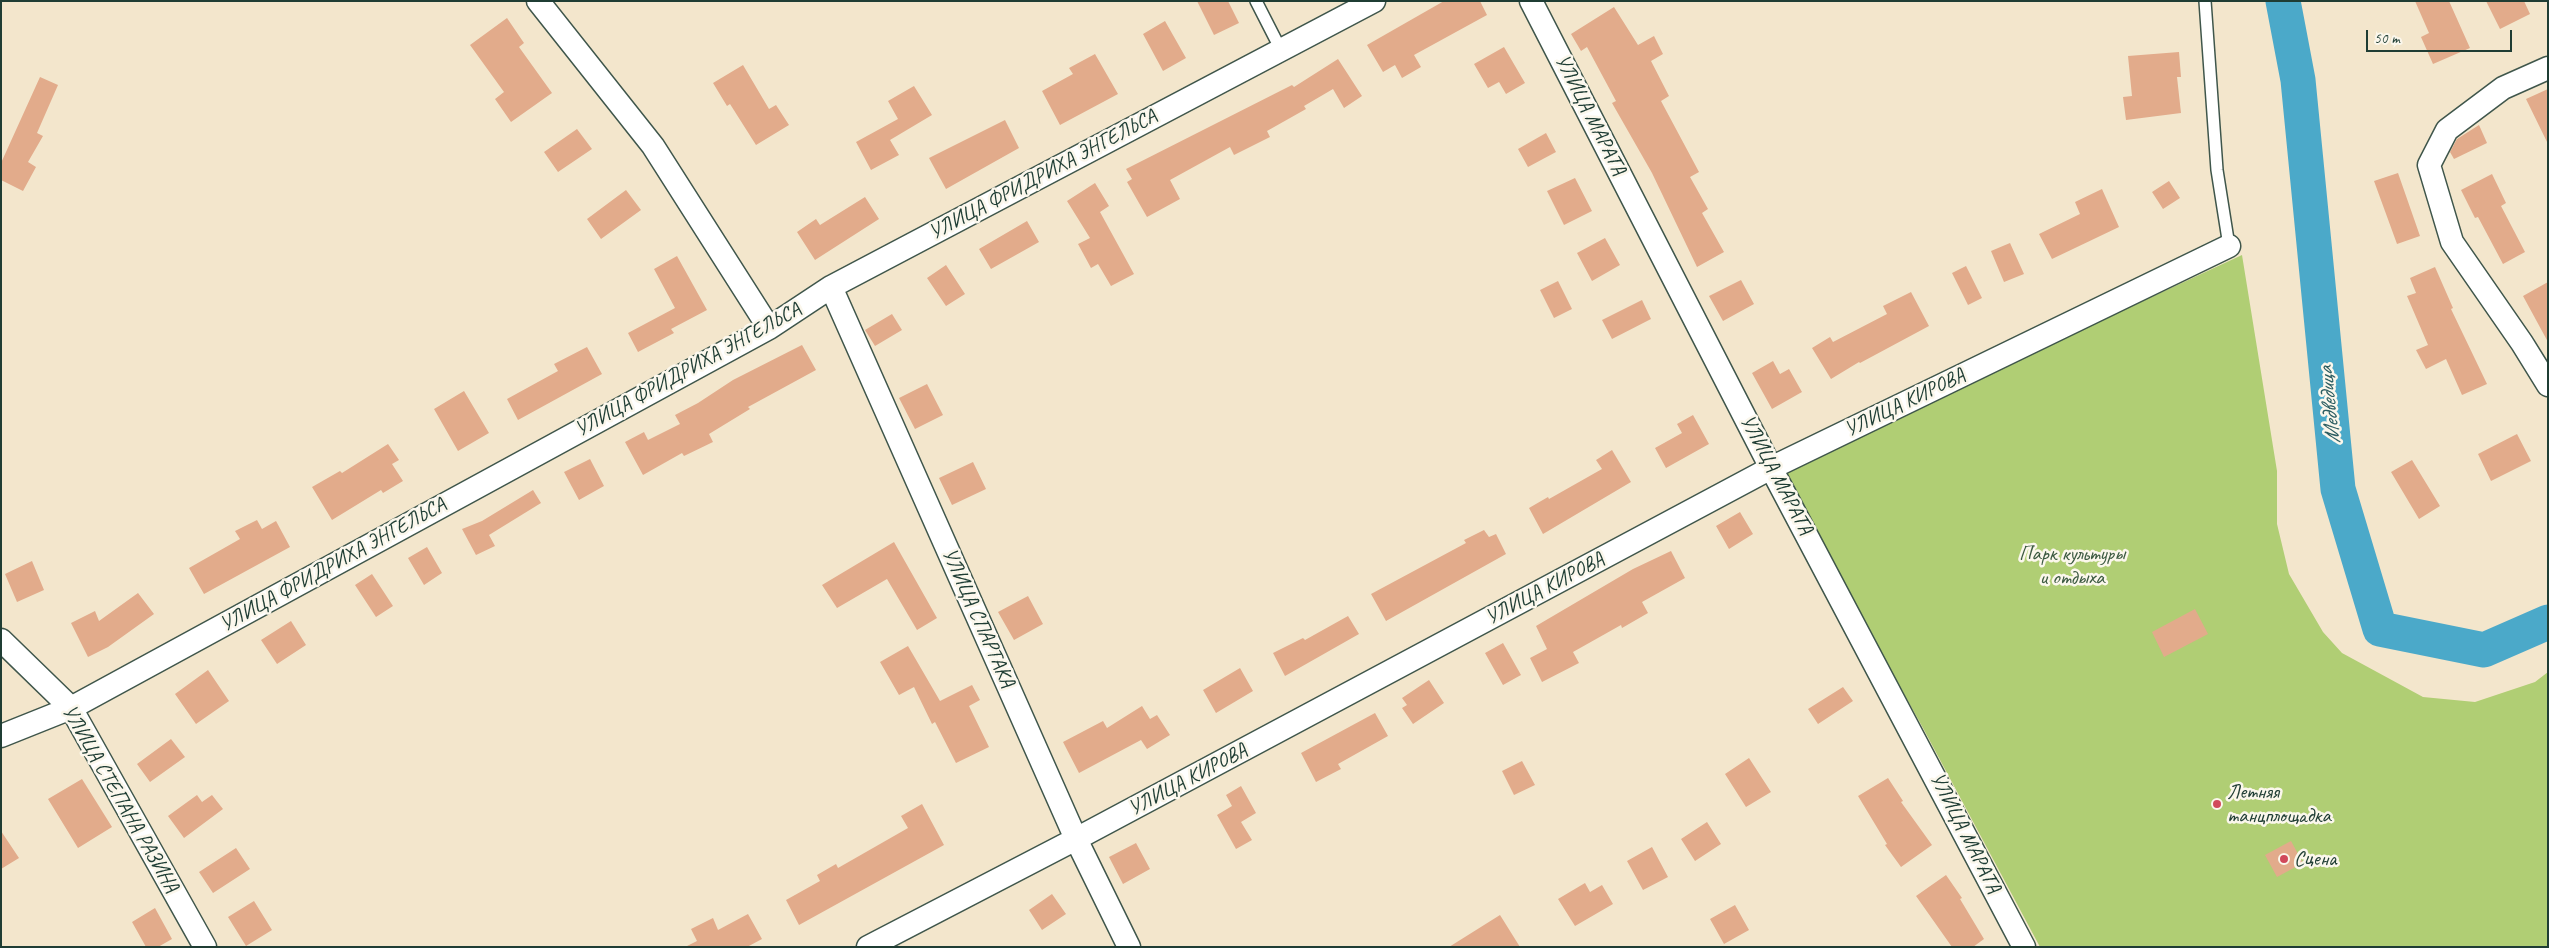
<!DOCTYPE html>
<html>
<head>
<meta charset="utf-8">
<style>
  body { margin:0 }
  #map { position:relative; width:2549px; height:948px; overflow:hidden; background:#f3e6cc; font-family:Caveat,sans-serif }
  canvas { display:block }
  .frame { position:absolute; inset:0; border:2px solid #1f3d34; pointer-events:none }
  .scale { position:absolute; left:2366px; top:30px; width:146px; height:22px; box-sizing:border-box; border:2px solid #1f3d34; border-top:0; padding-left:6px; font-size:15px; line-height:18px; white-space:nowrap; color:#1f3d34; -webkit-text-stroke:4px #fbf7ec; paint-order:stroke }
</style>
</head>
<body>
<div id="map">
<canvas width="2549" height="948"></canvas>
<div class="frame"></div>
<div class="scale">50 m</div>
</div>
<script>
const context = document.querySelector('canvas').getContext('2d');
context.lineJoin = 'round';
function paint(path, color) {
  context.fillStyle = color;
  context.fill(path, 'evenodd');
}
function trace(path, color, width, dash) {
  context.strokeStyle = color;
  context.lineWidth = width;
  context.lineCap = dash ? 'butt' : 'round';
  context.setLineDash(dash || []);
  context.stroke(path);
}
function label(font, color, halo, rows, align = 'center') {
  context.font = font + ' Caveat,sans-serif';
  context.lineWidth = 5;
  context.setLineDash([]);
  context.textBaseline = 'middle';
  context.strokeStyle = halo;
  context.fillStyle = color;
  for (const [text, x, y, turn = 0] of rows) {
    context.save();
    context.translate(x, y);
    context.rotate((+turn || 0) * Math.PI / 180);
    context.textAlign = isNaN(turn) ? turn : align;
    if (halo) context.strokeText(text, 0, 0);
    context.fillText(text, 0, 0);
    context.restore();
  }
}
paint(new Path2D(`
  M 2242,255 L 2277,471 L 2277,524 L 2289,574 L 2323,632 L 2342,653 L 2423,697 L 2475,702 L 2535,682 L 2548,672 L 2548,947 L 2040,947 L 1923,728 L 1779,470 Z`), '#b0ce74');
trace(new Path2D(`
  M 2283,1 L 2298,80 L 2338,489 L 2380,629 L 2484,650 L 2548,622`), '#4ba9c9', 35);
paint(new Path2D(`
  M 1197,1 L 1228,1 L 1239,23 L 1214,35 Z
  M 1444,1 L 1480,1 L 1487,15 L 1414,55 L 1421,67 L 1402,78 L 1395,65 L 1383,72 L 1367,45 Z
  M 2415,1 L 2449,1 L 2470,48 L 2433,64 L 2421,37 L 2429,33 Z
  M 2486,1 L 2524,1 L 2530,14 L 2500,29 Z
  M 1614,7 L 1638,45 L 1654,36 L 1663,54 L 1651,61 L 1669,96 L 1661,101 L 1699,172 L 1690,177 L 1708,209 L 1702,213 L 1724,252 L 1697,267 L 1652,173 L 1612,103 L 1616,101 L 1587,47 L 1581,51 L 1571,34 Z
  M 507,18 L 524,43 L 519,47 L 552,93 L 511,122 L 495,99 L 504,92 L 470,45 Z
  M 1165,21 L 1186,58 L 1163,71 L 1143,34 Z
  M 1504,47 L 1525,83 L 1506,94 L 1499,82 L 1488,88 L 1474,64 Z
  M 2179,52 L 2181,77 L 2177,77 L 2181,113 L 2126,120 L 2123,97 L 2132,96 L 2128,56 Z
  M 1095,54 L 1118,94 L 1060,125 L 1042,91 L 1073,74 L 1069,68 Z
  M 1338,59 L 1362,96 L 1344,108 L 1333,89 L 1304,106 L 1306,109 L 1267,131 L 1270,137 L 1234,155 L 1230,147 L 1170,180 L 1180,199 L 1147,217 L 1127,182 L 1132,179 L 1126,169 L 1292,85 L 1294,87 Z
  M 743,65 L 769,109 L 776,105 L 789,125 L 756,145 L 730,104 L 727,106 L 713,83 Z
  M 40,77 L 58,85 L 37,133 L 43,136 L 28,162 L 36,167 L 23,191 L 1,180 L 1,163 Z
  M 914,86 L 932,115 L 890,140 L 899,155 L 871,170 L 856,142 L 898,119 L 888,101 Z
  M 2548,89 L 2548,144 L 2526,99 Z
  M 1005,120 L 1019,148 L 946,189 L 929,158 Z
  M 2479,125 L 2487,143 L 2454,159 L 2450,152 L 2457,139 Z
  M 577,129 L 592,149 L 558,172 L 544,152 Z
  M 1546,133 L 1556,152 L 1528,167 L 1518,149 Z
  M 2398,173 L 2420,236 L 2397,244 L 2374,181 Z
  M 2492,174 L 2506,203 L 2501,206 L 2525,252 L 2503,264 L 2478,217 L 2475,218 L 2461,190 Z
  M 1575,178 L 1592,211 L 1564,225 L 1547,191 Z
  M 2169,181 L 2180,198 L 2163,209 L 2152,192 Z
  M 1095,183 L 1109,206 L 1100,212 L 1134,274 L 1111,286 L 1098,264 L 1091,268 L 1078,244 L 1090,238 L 1067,201 Z
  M 2102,189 L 2119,227 L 2052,259 L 2039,234 L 2080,214 L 2075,202 Z
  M 626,190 L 641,210 L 601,239 L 587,219 Z
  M 865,197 L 879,219 L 815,260 L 797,232 L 816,219 L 820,225 Z
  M 1027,221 L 1039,242 L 991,269 L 979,249 Z
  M 1605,238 L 1620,265 L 1592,281 L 1577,253 Z
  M 2010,243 L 2024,274 L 2004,282 L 1991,251 Z
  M 677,256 L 707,310 L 671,329 L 674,333 L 638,352 L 628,333 L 675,308 L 654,269 Z
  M 946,265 L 965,294 L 946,306 L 927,278 Z
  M 1966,266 L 1982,298 L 1968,305 L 1952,273 Z
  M 2435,267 L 2453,308 L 2451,309 L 2487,384 L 2462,395 L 2446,359 L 2426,369 L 2416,350 L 2428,345 L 2407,296 L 2416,293 L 2410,278 Z
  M 1741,280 L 1754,304 L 1723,321 L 1709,296 Z
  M 1558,281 L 1572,309 L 1554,318 L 1540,290 Z
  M 2548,282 L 2548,342 L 2523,296 Z
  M 1911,292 L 1929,326 L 1860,363 L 1859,362 L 1831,379 L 1812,348 L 1830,337 L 1833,342 L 1887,314 L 1883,306 Z
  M 1642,300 L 1651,319 L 1612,339 L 1602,320 Z
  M 892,314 L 902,330 L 875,346 L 865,330 Z
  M 802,345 L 816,370 L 748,407 L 750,409 L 709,434 L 713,442 L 684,456 L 682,453 L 643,475 L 625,442 L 644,432 L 648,440 L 680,424 L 675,415 L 698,403 L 733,380 Z
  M 587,347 L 602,374 L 518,420 L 507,399 L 558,371 L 554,364 Z
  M 1773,361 L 1780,374 L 1789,369 L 1802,392 L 1772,409 L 1752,373 Z
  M 927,384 L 943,415 L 915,429 L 899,398 Z
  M 464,391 L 489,433 L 458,451 L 434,409 Z
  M 1693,415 L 1709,444 L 1666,468 L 1655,448 L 1682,433 L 1677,424 Z
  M 2517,434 L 2531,461 L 2491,481 L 2478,454 Z
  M 388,444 L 399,460 L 392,464 L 403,481 L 383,493 L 381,490 L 332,520 L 312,487 L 340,471 L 342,473 Z
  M 1612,450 L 1631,482 L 1543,534 L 1529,508 L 1548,497 L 1549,499 L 1602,469 L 1596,460 Z
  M 590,459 L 604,486 L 579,500 L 564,472 Z
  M 2412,460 L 2440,506 L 2419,519 L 2391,472 Z
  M 973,462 L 986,489 L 952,505 L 939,478 Z
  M 533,490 L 541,503 L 489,535 L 495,546 L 476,555 L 462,529 L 482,521 Z
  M 1740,512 L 1753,534 L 1729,549 L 1716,526 Z
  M 257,520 L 262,529 L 276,521 L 290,547 L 204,594 L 189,568 L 240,539 L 235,531 Z
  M 1484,530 L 1489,537 L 1496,534 L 1506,554 L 1386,621 L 1371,594 L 1466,543 L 1464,540 Z
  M 894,542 L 937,618 L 917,630 L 887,579 L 837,608 L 822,585 Z
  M 427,547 L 442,573 L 424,585 L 408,558 Z
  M 1671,551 L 1685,578 L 1642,602 L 1648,613 L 1622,628 L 1621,625 L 1573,652 L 1579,663 L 1542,682 L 1530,658 L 1547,649 L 1536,626 L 1633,569 Z
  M 32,561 L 44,590 L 17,602 L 5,574 Z
  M 372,574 L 393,606 L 376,617 L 355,585 Z
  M 138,593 L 154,614 L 108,647 L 88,657 L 71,623 L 95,611 L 99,621 Z
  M 1028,596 L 1043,624 L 1014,640 L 998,612 Z
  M 2195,609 L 2208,634 L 2164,657 L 2152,632 Z
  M 1348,616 L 1359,634 L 1285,676 L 1273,653 L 1303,638 L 1305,640 Z
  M 291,621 L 306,645 L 277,664 L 261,640 Z
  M 1503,643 L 1521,675 L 1503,685 L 1485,653 Z
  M 908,646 L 940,701 L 972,685 L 980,700 L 969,706 L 989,747 L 956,763 L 935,722 L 932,724 L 914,687 L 899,695 L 880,662 Z
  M 1240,668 L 1253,691 L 1216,713 L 1203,690 Z
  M 208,670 L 229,701 L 196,724 L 175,694 Z
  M 1429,680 L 1444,703 L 1413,724 L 1402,708 L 1407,705 L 1402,698 Z
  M 1843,687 L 1853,701 L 1818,724 L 1808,709 Z
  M 1142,706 L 1150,719 L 1157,715 L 1170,735 L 1147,749 L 1141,740 L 1079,773 L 1063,742 L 1103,721 L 1107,728 Z
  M 1375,713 L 1388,736 L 1338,764 L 1341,769 L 1316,782 L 1301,753 Z
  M 171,739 L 185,757 L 150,782 L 137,764 Z
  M 1749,758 L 1771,792 L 1746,807 L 1725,774 Z
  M 1522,761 L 1535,785 L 1514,795 L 1502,771 Z
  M 1888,778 L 1903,801 L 1901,802 L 1932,845 L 1901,867 L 1885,845 L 1887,844 L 1858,796 Z
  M 82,779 L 112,827 L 78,848 L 48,799 Z
  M 1241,786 L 1256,813 L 1241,822 L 1252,840 L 1236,849 L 1217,815 L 1232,806 L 1226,795 Z
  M 197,795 L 202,802 L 212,795 L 223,809 L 184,838 L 168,816 Z
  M 922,804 L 944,845 L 799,925 L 786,900 L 820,881 L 817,875 L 836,864 L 838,868 L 908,828 L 901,816 Z
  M 1707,822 L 1721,844 L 1695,861 L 1681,839 Z
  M 1,831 L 19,858 L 1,869 Z
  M 2291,841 L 2303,863 L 2277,877 L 2265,855 Z
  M 1136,843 L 1150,869 L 1123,884 L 1109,857 Z
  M 1652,847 L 1668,877 L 1643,890 L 1627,861 Z
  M 236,848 L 250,869 L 213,893 L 199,872 Z
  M 1946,875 L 1962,898 L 1960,899 L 1984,939 L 1973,947 L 1952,947 L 1916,896 Z
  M 1585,883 L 1590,892 L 1602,885 L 1613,904 L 1575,926 L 1558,899 Z
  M 1052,894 L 1066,914 L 1042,930 L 1029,910 Z
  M 254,901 L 272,930 L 246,946 L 228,917 Z
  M 1735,905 L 1749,930 L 1724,944 L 1710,919 Z
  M 155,908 L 172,939 L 158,947 L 146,947 L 132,922 Z
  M 748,914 L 762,939 L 747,947 L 685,947 L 697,941 L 691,929 L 713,918 L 718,930 Z
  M 1500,915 L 1520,947 L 1449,947 Z`), '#e2ab8b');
const service = new Path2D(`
  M 1256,1 L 1281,50
  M 2205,1 L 2217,170 L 2229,246`);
const minor = new Path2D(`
  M 538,1 L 653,146 L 769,328
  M 1531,1 L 1771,468 L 2024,947
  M 2548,68 L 2503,88 L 2447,130 L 2429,165 L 2452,242 L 2522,343 L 2548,385
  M 831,287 L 1076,839 L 1129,947
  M 1,640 L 71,708 L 205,947
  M 1,736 L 71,708 L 769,328 L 831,287 L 1374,1
  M 868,947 L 1076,839 L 1771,468 L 2229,246`);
trace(service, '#3f564b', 14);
trace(minor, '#3f564b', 25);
trace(service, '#fff', 11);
trace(minor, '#fff', 22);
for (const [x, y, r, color] of [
  [2217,804,5,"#d1495b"],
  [2284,859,5,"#d1495b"]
]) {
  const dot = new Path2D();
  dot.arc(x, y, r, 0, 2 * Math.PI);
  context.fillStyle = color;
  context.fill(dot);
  trace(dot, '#fbf7ec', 2);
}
label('21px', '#1f3d34', '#fbf7ec', [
  ["УЛИЦА МАРАТА",1590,115,63],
  ["УЛИЦА ФРИДРИХА ЭНГЕЛЬСА",1043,175,-28],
  ["УЛИЦА ФРИДРИХА ЭНГЕЛЬСА",688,370,-29],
  ["УЛИЦА КИРОВА",1905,403,-26],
  ["УЛИЦА МАРАТА",1776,475,62],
  ["УЛИЦА ФРИДРИХА ЭНГЕЛЬСА",333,565,-29],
  ["УЛИЦА КИРОВА",1545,589,-28],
  ["УЛИЦА СПАРТАКА",978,618,66],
  ["УЛИЦА КИРОВА",1188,780,-28],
  ["УЛИЦА СТЕПАНА РАЗИНА",120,799,60],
  ["УЛИЦА МАРАТА",1965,833,63]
]);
label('21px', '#3c5a41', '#fbf7ec', [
  ["Парк культуры",2072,554],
  ["и отдыха",2072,578]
]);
label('21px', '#1f3d34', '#fbf7ec', [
  ["Летняя",2227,792],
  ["танцплощадка",2227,816],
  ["Сцена",2294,859]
], 'left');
label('italic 22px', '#2c5d61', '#fbf7ec', [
  ["Медведица",2330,405,-96]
]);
</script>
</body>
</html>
